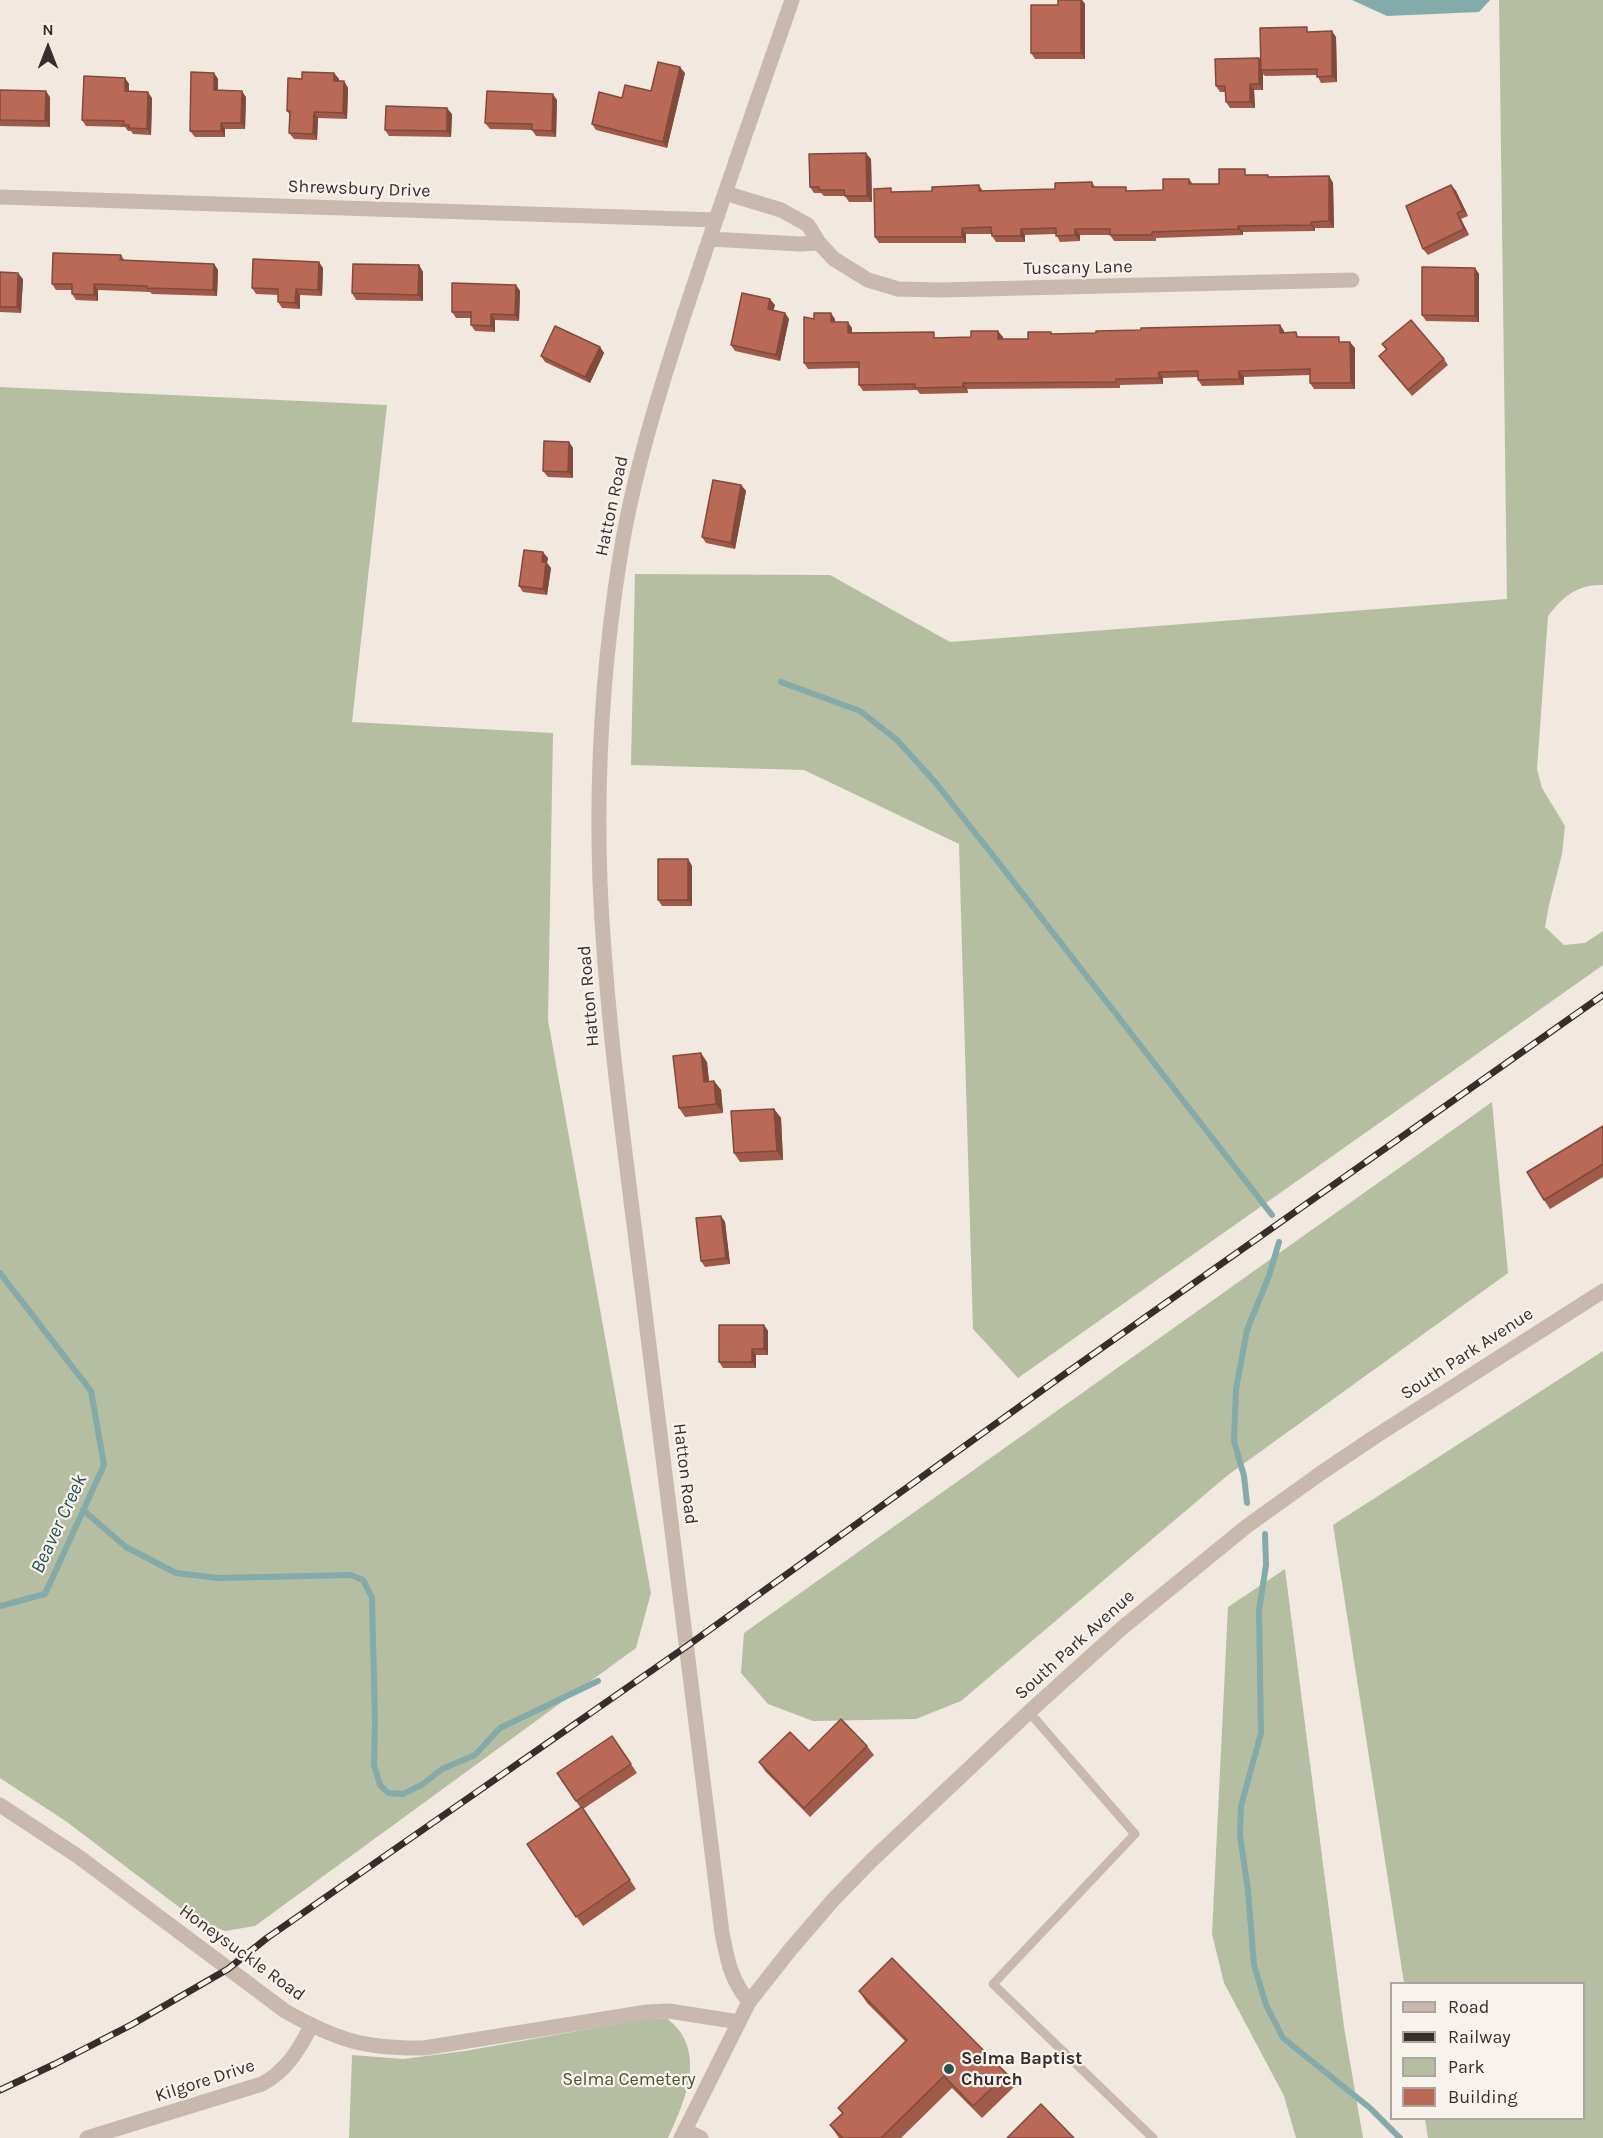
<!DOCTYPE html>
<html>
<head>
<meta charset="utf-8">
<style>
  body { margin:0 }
  #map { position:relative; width:1603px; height:2138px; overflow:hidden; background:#f1e8e0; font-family:Karla,sans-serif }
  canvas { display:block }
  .legend { position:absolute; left:1390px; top:1982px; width:195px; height:138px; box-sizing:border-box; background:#f8f2ed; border:2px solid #aba49f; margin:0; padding:8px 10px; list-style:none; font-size:18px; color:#372e2b }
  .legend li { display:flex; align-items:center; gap:12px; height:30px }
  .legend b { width:30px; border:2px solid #aba49f }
  .north { position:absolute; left:18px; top:18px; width:60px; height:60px; -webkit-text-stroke:4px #f8f2ed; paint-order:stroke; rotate:0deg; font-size:16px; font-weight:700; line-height:24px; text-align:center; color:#372e2b }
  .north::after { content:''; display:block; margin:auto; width:21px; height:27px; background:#372e2b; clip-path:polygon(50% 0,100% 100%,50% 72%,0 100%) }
</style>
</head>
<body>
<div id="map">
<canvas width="1603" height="2138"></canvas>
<ul class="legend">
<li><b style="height:8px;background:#c8b8ad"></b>Road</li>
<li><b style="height:8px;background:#372e2b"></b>Railway</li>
<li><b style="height:16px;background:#b6bea2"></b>Park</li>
<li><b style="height:16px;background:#b96956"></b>Building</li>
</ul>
<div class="north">N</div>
</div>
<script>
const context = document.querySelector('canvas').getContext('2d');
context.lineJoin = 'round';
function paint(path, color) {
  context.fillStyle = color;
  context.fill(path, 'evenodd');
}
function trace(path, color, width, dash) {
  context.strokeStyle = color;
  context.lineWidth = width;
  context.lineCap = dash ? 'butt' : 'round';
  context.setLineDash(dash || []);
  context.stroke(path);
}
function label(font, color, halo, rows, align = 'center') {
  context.font = font + ' Karla,sans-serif';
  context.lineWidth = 4.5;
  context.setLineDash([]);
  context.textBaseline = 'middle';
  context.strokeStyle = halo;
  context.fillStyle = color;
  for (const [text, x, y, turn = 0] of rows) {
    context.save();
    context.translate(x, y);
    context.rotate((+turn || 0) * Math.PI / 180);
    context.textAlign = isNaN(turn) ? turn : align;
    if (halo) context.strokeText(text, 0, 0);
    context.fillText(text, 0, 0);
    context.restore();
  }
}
paint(new Path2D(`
  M 1499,0 L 1603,0 L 1603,585 C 1578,584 1562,597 1548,616 L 1537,769 L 1542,788 L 1565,826 L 1562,854 L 1549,905 L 1545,927 L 1564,945 L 1585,943 L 1603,931 L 1603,965 L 1018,1378 L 973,1329 L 959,844 L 804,770 L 631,765 L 635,574 L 830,575 L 950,642 L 1507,599 Z
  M 0,387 L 387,405 L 352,722 L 553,733 L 548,1020 L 651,1593 L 636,1648 L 255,1926 L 225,1931 L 196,1920 L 67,1822 L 0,1778 Z
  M 1492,1102 L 1508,1273 L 1228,1475 L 961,1701 L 916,1719 L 813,1721 L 768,1704 L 741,1673 L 744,1633 Z
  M 1603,1351 L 1603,2138 L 1428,2138 L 1425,2119 L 1584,2118 L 1584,1984 L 1404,1983 L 1333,1525 Z
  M 1285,1569 L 1344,2027 L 1363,2138 L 1296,2138 L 1284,2096 L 1224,1983 L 1212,1934 L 1228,1607 Z
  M 645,2019 L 668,2019 C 672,2023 678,2028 681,2033 C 702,2065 682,2107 668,2138 L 349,2138 L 352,2055 L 403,2059 L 465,2051 Z`), '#b6bea2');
paint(new Path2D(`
  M 1352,0 L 1490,0 L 1479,12 L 1387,16 Z`), '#82abaa');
trace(new Path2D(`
  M 781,682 L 860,711 L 897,740 L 935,782 L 995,858 L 1272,1215
  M 0,1273 L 91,1391 L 104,1465 L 45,1594 L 0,1606
  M 1247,1503 L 1244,1476 L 1234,1441 L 1236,1389 L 1247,1330 L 1269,1276 L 1279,1242
  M 83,1510 L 126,1547 L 176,1573 L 218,1578 L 351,1575 L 363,1580 L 372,1598 L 375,1722 L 374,1765 L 380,1785 L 388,1793 L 403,1794 L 423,1784 L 442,1769 L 475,1755 L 500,1728 L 598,1681
  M 1265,1534 L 1266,1565 L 1259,1611 L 1261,1733 L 1241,1806 L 1240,1835 L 1248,1891 L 1254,1965 L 1266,2005 L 1283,2038 L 1370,2108 L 1400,2138`), '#82abaa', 6);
trace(new Path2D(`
  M 1029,1712 L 1135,1834 L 993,1984 L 1153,2138`), '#c8b8ad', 9);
trace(new Path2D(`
  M 725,193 L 781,210 L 808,225 L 819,243 L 834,259 L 868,280 L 898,289 L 940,290 L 1352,280
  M 0,197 L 716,220
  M 710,239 L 800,244 L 819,243
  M 749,2002 C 730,1978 728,1962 722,1933 C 696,1723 670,1514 644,1305 C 627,1164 606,1023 600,882 C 596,774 603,664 620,557 C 633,475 658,396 683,318 C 718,211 755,106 792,0
  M 685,2130 L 701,2138
  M 87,2138 L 262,2084 C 286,2071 299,2050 311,2026`), '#c8b8ad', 15);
trace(new Path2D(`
  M 0,1805 L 79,1857 L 285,2011 C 337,2040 364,2049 424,2048 L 647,2012 L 669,2011 L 739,2022
  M 681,2138 L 749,2002 L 790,1950 L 833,1900 L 872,1860 L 1029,1712 L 1122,1628 L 1247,1526 L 1321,1473 L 1376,1436 L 1603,1291`), '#c8b8ad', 15);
const rail = new Path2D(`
  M 0,2090 L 55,2064 L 131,2025 L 228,1969 L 267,1938 L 687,1646 L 1062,1376 L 1603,995`);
trace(rail, '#372e2b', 7);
trace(rail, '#f8f2ed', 4.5, [14]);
paint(new Path2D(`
  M 1058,0 L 1082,0 L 1085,4 L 1085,59 L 1035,59 L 1031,53 L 1058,5 Z
  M 1310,32 L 1336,37 L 1337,82 L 1321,83 L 1317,75 L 1265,76 L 1263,74 L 1263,90 L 1254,90 L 1255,108 L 1230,108 L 1226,102 L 1225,92 L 1220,92 L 1216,86 L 1259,58 L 1260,61 Z
  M 214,73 L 218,79 L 218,90 L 246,97 L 245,129 L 225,129 L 225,137 L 195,137 L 190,131 Z
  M 334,73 L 339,79 L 339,81 L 344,81 L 348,88 L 347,119 L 318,118 L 317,140 L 294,139 L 289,133 L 290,115 L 287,111 L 302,79 Z
  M 685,73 L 667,148 L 596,130 L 592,124 Z
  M 125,78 L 129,84 L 129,91 L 152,98 L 151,135 L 133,134 L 131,131 L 128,131 L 125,127 L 86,126 L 82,120 Z
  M 0,90 L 50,97 L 50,127 L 0,126 Z
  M 557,100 L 556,137 L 536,136 L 532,130 L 490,129 L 485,123 Z
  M 452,114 L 451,137 L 389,136 L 385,130 Z
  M 871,159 L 872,202 L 849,202 L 845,196 L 824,196 L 821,193 L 814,193 L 810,187 Z
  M 1249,175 L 1269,177 L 1329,176 L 1333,183 L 1334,228 L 1315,228 L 1315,231 L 1243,232 L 1243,235 L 1156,238 L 1156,241 L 1114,241 L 1110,235 L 1080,235 L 1080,241 L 1060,242 L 1056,234 L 1025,235 L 1025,242 L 996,242 L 992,236 L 992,234 L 966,234 L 966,243 L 879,243 L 875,237 L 894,192 L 932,191 L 979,185 L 983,191 L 1055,189 L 1092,182 L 1095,187 L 1129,191 L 1163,190 L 1189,179 L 1193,184 L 1219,184 Z
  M 1451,185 L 1456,191 L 1468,216 L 1461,219 L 1469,235 L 1428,255 L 1423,249 Z
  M 121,255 L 125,261 L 214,264 L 218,270 L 217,296 L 152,294 L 150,292 L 98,290 L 98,301 L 76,300 L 72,294 L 72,290 L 56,290 L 52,284 Z
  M 419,265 L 423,272 L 423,301 L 356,300 L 352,293 Z
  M 323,268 L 322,296 L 300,295 L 300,309 L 282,308 L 278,302 L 278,295 L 256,294 L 252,288 Z
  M 1475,268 L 1479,274 L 1479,322 L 1426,321 L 1422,315 Z
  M 0,272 L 23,279 L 21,313 L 0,312 Z
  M 516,285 L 520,291 L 519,321 L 495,320 L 495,332 L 475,331 L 471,325 L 471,318 L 456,318 L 452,312 Z
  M 775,305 L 773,310 L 785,313 L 789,319 L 780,361 L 735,351 L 731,345 Z
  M 814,319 L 835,319 L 835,322 L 852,328 L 852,333 L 938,338 L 1003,337 L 1003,339 L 1028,339 L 1051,332 L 1052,334 L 1096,333 L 1141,330 L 1280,325 L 1284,331 L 1284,333 L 1300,337 L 1342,342 L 1355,348 L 1355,389 L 1314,389 L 1310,383 L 1310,375 L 1244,377 L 1244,385 L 1202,386 L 1198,380 L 1198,377 L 1163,378 L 1163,384 L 1120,385 L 1120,388 L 967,389 L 968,393 L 920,394 L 917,390 L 863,391 L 859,385 L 859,368 L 808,369 L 804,363 Z
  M 1382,344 L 1444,359 L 1448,365 L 1412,396 L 1379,356 L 1386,350 Z
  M 600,347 L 604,353 L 590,383 L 545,362 L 541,356 Z
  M 569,442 L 573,448 L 573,478 L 548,477 L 543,471 Z
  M 741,485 L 746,491 L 735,549 L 706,543 L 702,537 Z
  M 548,558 L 547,563 L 551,568 L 547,595 L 523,592 L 519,586 Z
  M 688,859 L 692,866 L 692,906 L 662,906 L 658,900 Z
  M 707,1062 L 709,1081 L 714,1081 L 721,1090 L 723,1113 L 685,1117 L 679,1108 Z
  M 774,1109 L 781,1118 L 783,1160 L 740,1162 L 734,1153 Z
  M 1603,1126 L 1603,1177 L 1550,1209 L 1544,1200 Z
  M 721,1216 L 725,1222 L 730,1264 L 705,1267 L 701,1261 Z
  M 764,1325 L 768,1331 L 768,1355 L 756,1355 L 756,1368 L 723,1368 L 719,1362 Z
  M 612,1736 L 637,1773 L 583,1809 L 636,1889 L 583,1926 L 527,1844 L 580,1807 L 557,1773 Z
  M 867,1746 L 874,1755 L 810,1817 L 765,1771 L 759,1762 L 809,1751 Z
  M 859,1991 L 1007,2074 L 1015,2086 L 982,2118 L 952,2088 L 901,2138 L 839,2138 L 830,2125 L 842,2113 L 838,2108 L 906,2042 L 867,2003 Z`), '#9f5a4a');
paint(new Path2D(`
  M 1081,0 L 1082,0 L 1085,4 L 1085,59 L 1081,53 Z
  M 1332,31 L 1336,37 L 1337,82 L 1332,76 Z
  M 1259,58 L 1263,65 L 1261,70 L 1263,74 L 1263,90 L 1259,84 Z
  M 680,67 L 685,73 L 667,148 L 663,142 Z
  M 214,73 L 218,79 L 218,96 L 214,90 Z
  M 334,73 L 339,79 L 338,87 L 334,81 Z
  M 125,78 L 129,84 L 129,97 L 125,91 Z
  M 344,81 L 348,88 L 347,119 L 343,113 Z
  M 1250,84 L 1254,90 L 1255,108 L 1250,102 Z
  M 46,91 L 50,97 L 50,127 L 45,121 Z
  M 242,91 L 246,97 L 245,129 L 241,123 Z
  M 148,92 L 152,98 L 151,135 L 147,129 Z
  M 553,94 L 557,100 L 556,137 L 552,131 Z
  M 447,108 L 452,114 L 451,137 L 447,131 Z
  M 314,112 L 318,118 L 317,140 L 313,134 Z
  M 221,123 L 225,129 L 225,137 L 221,131 Z
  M 866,153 L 871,159 L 872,202 L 867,196 Z
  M 1329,176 L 1333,183 L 1334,228 L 1329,221 Z
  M 1451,185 L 1456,191 L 1468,216 L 1463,210 Z
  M 1457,213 L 1461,219 L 1469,235 L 1464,229 Z
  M 1311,222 L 1315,228 L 1315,231 L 1311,225 Z
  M 1238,226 L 1243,232 L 1243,235 L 1238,229 Z
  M 962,228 L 966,234 L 966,243 L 962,237 Z
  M 1021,229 L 1025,235 L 1025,242 L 1021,236 Z
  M 1075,229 L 1080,235 L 1080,241 L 1075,235 Z
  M 319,262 L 323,268 L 322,296 L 318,290 Z
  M 214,264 L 218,270 L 217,296 L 213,290 Z
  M 419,265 L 423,272 L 423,301 L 418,295 Z
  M 1475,268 L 1479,274 L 1479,322 L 1475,316 Z
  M 18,273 L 23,279 L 21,313 L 17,307 Z
  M 94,284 L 98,290 L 98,301 L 94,295 Z
  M 516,285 L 520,291 L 519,321 L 515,315 Z
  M 296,289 L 300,295 L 300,309 L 295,303 Z
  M 770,299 L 775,305 L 772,315 L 768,309 Z
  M 785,313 L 789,319 L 780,361 L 776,355 Z
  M 831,313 L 835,319 L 835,328 L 831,322 Z
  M 491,314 L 495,320 L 495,332 L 491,326 Z
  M 848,322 L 852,328 L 852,339 L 848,333 Z
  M 1280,325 L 1284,331 L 1284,339 L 1280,333 Z
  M 998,331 L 1003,337 L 1003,345 L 998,339 Z
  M 1350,342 L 1355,348 L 1355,389 L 1351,383 Z
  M 600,347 L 604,353 L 590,383 L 585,377 Z
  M 1239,371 L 1244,377 L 1244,385 L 1239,379 Z
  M 1159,372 L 1163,378 L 1163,384 L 1159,378 Z
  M 963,383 L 967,389 L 968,393 L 963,387 Z
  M 569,442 L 573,448 L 573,478 L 568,472 Z
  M 741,485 L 746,491 L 735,549 L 731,543 Z
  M 543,552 L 548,558 L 547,563 L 551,568 L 547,595 L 543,589 L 542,562 Z
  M 688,859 L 692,866 L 692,906 L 688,900 Z
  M 701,1053 L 707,1062 L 710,1091 L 704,1082 Z
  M 714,1081 L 721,1090 L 723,1113 L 716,1104 Z
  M 774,1109 L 781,1118 L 783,1160 L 777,1151 Z
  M 721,1216 L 725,1222 L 730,1264 L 726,1258 Z
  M 764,1325 L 768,1331 L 768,1355 L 764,1349 Z
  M 752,1349 L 756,1355 L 756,1368 L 752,1362 Z`), '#824a3c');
const building = new Path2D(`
  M 1058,0 L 1081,0 L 1081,53 L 1031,53 L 1031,5 L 1058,5 Z
  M 1307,27 L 1307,32 L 1332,31 L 1332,76 L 1317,77 L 1317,69 L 1261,70 L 1260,28 Z
  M 1259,58 L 1259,84 L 1250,84 L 1250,102 L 1226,102 L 1225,86 L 1216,86 L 1215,59 Z
  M 658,62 L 680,67 L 663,142 L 592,124 L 599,92 L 622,98 L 625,85 L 651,91 Z
  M 191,72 L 214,73 L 214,90 L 242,91 L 241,123 L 221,123 L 221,131 L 190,131 Z
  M 302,72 L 334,73 L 334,81 L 344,81 L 343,113 L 314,112 L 313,134 L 289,133 L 290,111 L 287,111 L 288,78 L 302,79 Z
  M 84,76 L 125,78 L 125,91 L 148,92 L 147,129 L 129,128 L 129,125 L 123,125 L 124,121 L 82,120 Z
  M 0,90 L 46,91 L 45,121 L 0,120 Z
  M 487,91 L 553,94 L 552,131 L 532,130 L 532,124 L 485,123 Z
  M 386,106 L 447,108 L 447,131 L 385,130 Z
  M 866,153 L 867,196 L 845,196 L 844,190 L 819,190 L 819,187 L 810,187 L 809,154 Z
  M 1219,169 L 1245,169 L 1245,175 L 1268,175 L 1268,177 L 1329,176 L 1329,221 L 1311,222 L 1311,225 L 1238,226 L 1238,229 L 1152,232 L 1152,235 L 1110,235 L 1110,229 L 1075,229 L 1075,235 L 1056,236 L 1056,228 L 1021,229 L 1021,236 L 992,236 L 991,227 L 962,228 L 962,237 L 875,237 L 874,189 L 891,188 L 891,192 L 932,191 L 932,187 L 979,185 L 979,191 L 1055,189 L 1055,183 L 1092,182 L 1092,187 L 1126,187 L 1126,191 L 1163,190 L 1163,179 L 1189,179 L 1189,184 L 1219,184 Z
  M 1451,185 L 1463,210 L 1457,213 L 1464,229 L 1423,249 L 1406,206 Z
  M 53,253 L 121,255 L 120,260 L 214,264 L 213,290 L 147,288 L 147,286 L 94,284 L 94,295 L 72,294 L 72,284 L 52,284 Z
  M 253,259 L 319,262 L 318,290 L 296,289 L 295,303 L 278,302 L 278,289 L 252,288 Z
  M 353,264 L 419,265 L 418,295 L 352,293 Z
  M 1422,267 L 1475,268 L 1475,316 L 1422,315 Z
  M 0,272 L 18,273 L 17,307 L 0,307 Z
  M 452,283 L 516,285 L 515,315 L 491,314 L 491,326 L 471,325 L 471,312 L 452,312 Z
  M 742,293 L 770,299 L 768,309 L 785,313 L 776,355 L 731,345 Z
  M 814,313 L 831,313 L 831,322 L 848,322 L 848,333 L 934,332 L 934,338 L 971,337 L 971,331 L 998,331 L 998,339 L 1028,339 L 1028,332 L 1051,332 L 1051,334 L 1096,333 L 1096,331 L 1141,330 L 1141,328 L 1280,325 L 1280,333 L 1296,332 L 1297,337 L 1339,337 L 1339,342 L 1350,342 L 1351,383 L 1310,383 L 1310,369 L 1239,371 L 1239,379 L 1198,380 L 1198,371 L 1159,372 L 1159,378 L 1116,379 L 1116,382 L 963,383 L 963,387 L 915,388 L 915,384 L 859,385 L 859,362 L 804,363 L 804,317 L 814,319 Z
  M 1411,320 L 1444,359 L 1408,390 L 1379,356 L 1387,349 L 1382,344 Z
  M 555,326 L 600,347 L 585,377 L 541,356 Z
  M 544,441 L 569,442 L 568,472 L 543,471 Z
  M 713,480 L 741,485 L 731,543 L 702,537 Z
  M 524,550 L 543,552 L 542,562 L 546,562 L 543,589 L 519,586 Z
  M 658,859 L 688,859 L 688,900 L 658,900 Z
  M 701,1053 L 704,1082 L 714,1081 L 716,1104 L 679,1108 L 673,1056 Z
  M 774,1109 L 777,1151 L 734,1153 L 731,1111 Z
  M 1603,1126 L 1603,1164 L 1544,1200 L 1527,1172 Z
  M 721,1216 L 726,1258 L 701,1261 L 696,1218 Z
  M 719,1325 L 764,1325 L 764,1349 L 752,1349 L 752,1362 L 719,1362 Z
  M 841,1719 L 867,1746 L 804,1808 L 759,1762 L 790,1732 L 809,1751 Z
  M 612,1736 L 631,1764 L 576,1801 L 557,1773 Z
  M 582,1807 L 630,1880 L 576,1917 L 527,1844 Z
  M 892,1958 L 1007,2074 L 973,2106 L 944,2076 L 881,2138 L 843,2138 L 830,2125 L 843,2113 L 838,2108 L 907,2040 L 859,1991 Z
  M 1041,2104 L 1074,2138 L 1007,2138 Z`);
paint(building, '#b96956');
trace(building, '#824a3c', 1.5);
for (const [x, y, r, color] of [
  [949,2069,6,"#255454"]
]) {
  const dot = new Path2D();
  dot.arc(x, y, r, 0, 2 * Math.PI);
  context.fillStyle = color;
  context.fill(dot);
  trace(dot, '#f8f2ed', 2);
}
label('18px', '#372e2b', '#f8f2ed', [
  ["Shrewsbury Drive",359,189,2],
  ["Tuscany Lane",1078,268,-1],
  ["Hatton Road",612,506,-78],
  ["Hatton Road",589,996,-95],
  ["South Park Avenue",1467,1354,-33],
  ["Hatton Road",685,1474,83],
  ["South Park Avenue",1075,1645,-42],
  ["Honeysuckle Road",242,1953,36],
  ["Kilgore Drive",205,2081,-18]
]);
label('bold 18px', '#372e2b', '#f8f2ed', [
  ["Selma Baptist",961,2059],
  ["Church",961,2080]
], 'left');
label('18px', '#485332', '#f8f2ed', [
  ["Selma Cemetery",629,2080]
]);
label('italic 20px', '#255454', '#f8f2ed', [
  ["Beaver Creek",59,1524,-65]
]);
</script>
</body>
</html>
